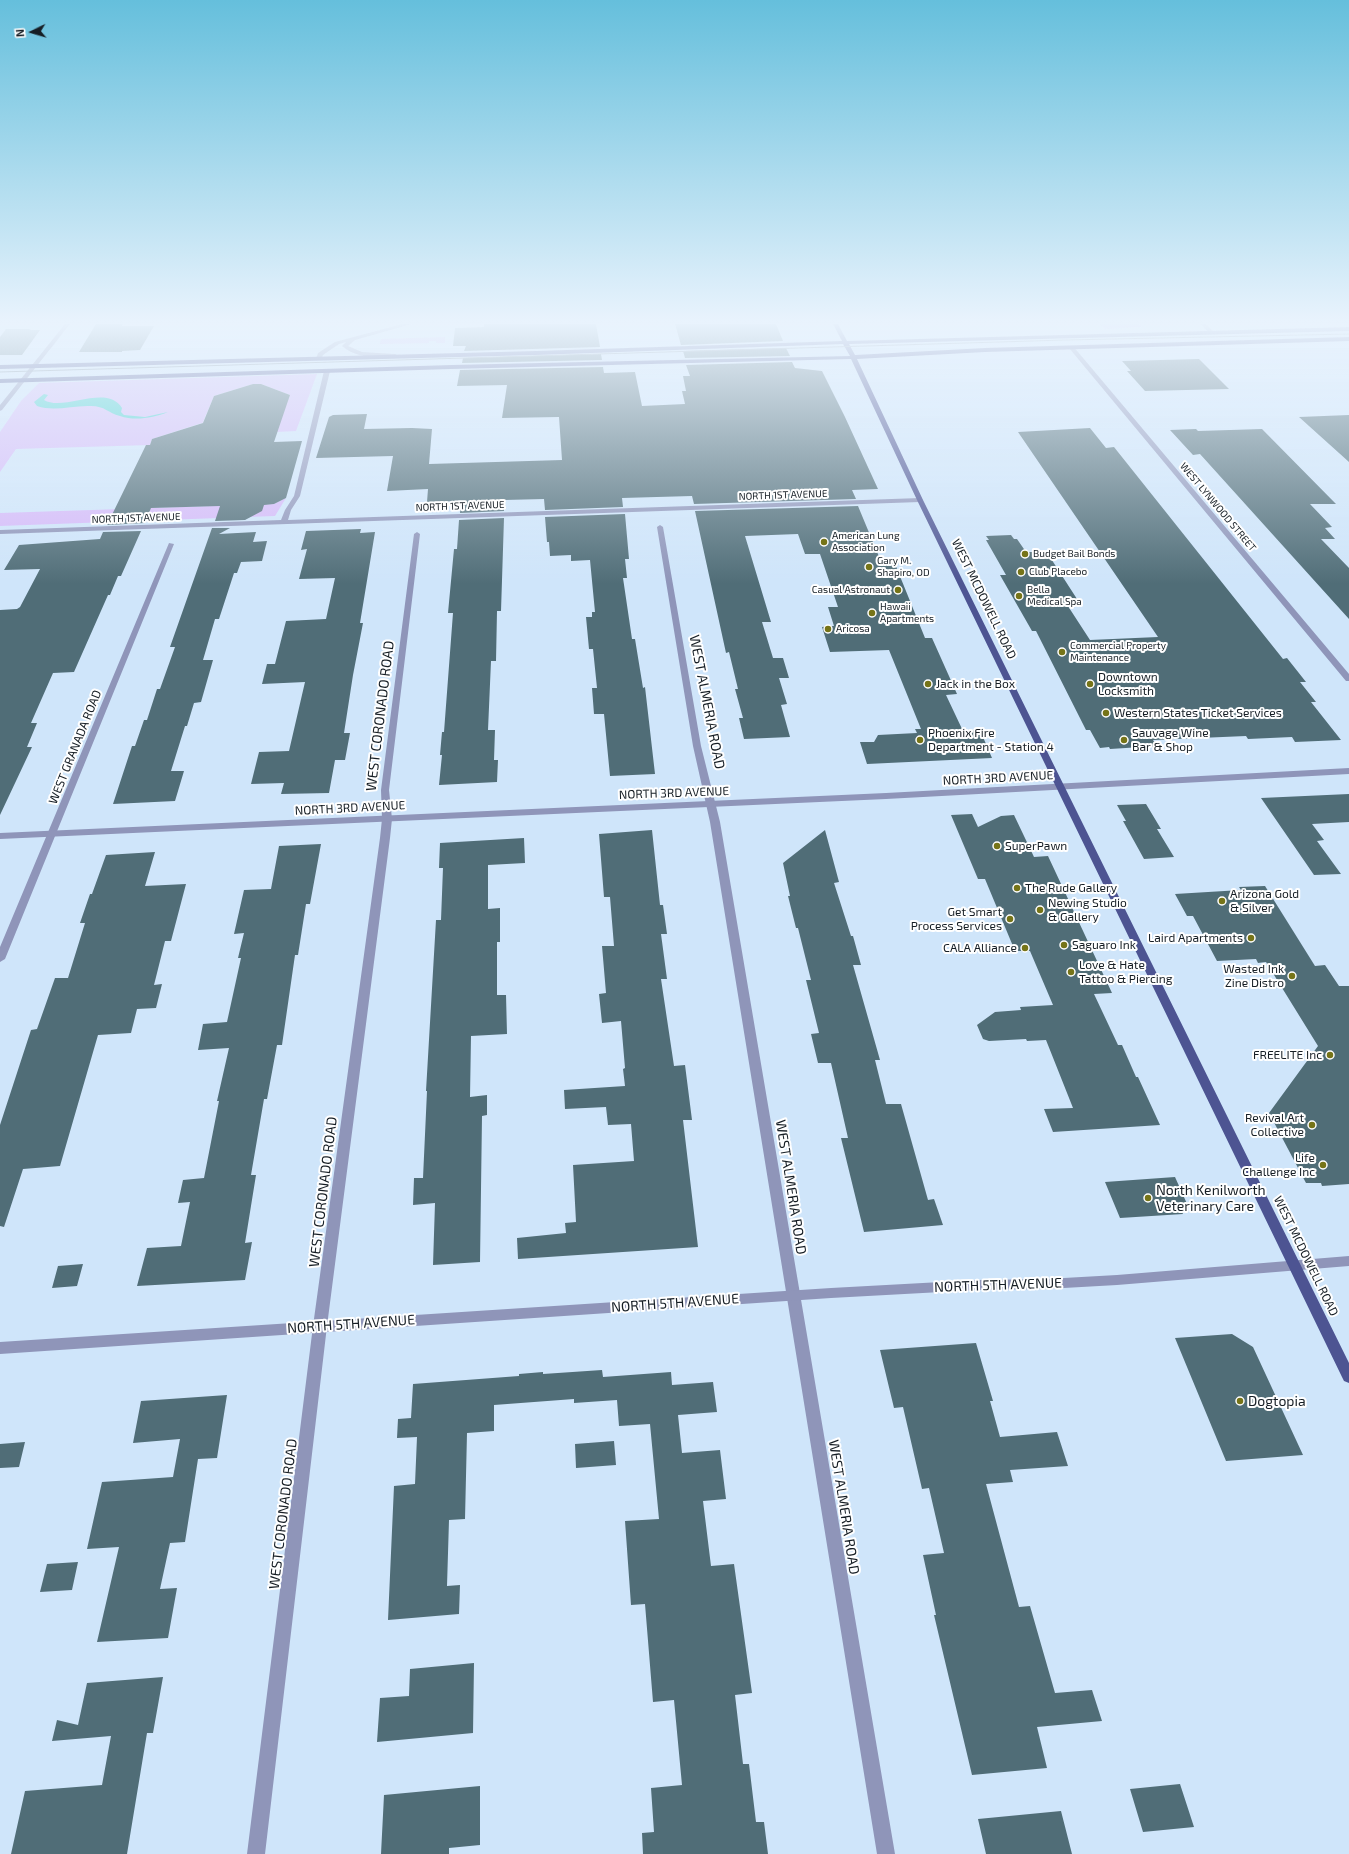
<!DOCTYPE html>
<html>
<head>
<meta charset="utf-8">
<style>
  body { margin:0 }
  #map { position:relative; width:1349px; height:1854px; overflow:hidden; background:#cfe5fa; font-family:"Exo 2",sans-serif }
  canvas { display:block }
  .north { position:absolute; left:12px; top:12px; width:40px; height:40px; -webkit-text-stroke:3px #fff; paint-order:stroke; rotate:265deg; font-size:11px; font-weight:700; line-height:16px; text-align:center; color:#161e25 }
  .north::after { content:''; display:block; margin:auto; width:14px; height:18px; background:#161e25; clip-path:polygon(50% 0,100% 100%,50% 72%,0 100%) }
</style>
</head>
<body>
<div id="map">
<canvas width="1349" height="1854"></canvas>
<div class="north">N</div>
</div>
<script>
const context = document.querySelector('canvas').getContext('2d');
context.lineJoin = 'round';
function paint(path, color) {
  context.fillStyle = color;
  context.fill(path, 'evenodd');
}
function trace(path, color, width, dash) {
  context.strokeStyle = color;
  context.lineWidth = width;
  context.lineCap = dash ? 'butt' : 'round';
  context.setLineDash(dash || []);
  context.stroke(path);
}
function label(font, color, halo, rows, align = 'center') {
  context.font = font + ' "Exo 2",sans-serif';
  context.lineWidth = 4;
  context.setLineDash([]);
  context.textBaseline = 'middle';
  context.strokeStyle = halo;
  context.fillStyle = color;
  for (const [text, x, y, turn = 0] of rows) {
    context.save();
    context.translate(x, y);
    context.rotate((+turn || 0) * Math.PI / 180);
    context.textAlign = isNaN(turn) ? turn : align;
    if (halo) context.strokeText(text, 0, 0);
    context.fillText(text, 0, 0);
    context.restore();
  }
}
paint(new Path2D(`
  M 1099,324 L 1139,324 L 1142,327 L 1105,329 Z
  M 445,337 L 445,343 L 436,343 L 436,341 L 429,341 L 429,343 L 380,344 L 381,339 Z
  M 317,374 L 296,431 L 257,433 L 290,395 L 261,384 L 253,384 L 214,396 L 203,422 L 205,422 L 152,439 L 150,445 L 16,449 L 0,472 L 0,432 L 21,401 L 39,383 Z
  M 286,498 L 275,516 L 0,526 L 0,513 L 274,504 Z`), '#d5b9f8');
paint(new Path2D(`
  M 44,394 L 48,395 L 44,400 C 64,412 107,383 122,408 L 121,412 L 124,415 L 145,417 L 168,412 C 153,418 135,421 120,416 C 108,413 105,406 91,406 C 73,405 55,412 37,406 L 34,402 Z`), '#40cfcb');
paint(new Path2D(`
  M 96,324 L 123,324 L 122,326 L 154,326 L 140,350 L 122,351 L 122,352 L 79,352 Z
  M 484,324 L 596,324 L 600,347 L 464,351 L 466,346 L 453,346 L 455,328 L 484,327 Z
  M 675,324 L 776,324 L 783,341 L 681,345 Z
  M 6,329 L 31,329 L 29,330 L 40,330 L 22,355 L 0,355 L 0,337 Z
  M 786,348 L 790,356 L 685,358 L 683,351 Z
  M 601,354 L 602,360 L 462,363 L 463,358 Z
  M 1199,359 L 1229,389 L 1145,391 L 1127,371 L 1131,371 L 1122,361 Z
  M 792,362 L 795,368 L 822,371 L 845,417 L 878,489 L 852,490 L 856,499 L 694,504 L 692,496 L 622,498 L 623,507 L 545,510 L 544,499 L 504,500 L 504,511 L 460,513 L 461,501 L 427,502 L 428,489 L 387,491 L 393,456 L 316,458 L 329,417 L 333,415 L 367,414 L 364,429 L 412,428 L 432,429 L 429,464 L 562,460 L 559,417 L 502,418 L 507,385 L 457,386 L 460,370 L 603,367 L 604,373 L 635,372 L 642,406 L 685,404 L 682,391 L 686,391 L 683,376 L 690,376 L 686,365 Z
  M 253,384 L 261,384 L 290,395 L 274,442 L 302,441 L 286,498 L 274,504 L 264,505 L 262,511 L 245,520 L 215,521 L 220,506 L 151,508 L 145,523 L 107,525 L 146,445 L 150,445 L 152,439 L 203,423 L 214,396 Z
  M 1349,415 L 1349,462 L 1299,417 Z
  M 1090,428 L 1106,448 L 1114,447 L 1283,659 L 1287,658 L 1306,682 L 1300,682 L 1316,702 L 1311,702 L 1341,740 L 1295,742 L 1292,737 L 1248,739 L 1246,736 L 1153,740 L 1157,746 L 1110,749 L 1109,747 L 1100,748 L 1090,730 L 1086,730 L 1036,631 L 1032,631 L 1000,575 L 1006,575 L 986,540 L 989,540 L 986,536 L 1011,535 L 1014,539 L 1017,539 L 1026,552 L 1044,552 L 1045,554 L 1048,554 L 1077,599 L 1064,600 L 1090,640 L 1158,637 L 1018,432 Z
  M 1196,429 L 1198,431 L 1262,429 L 1336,504 L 1310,504 L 1332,527 L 1325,528 L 1335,539 L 1321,539 L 1349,568 L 1349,619 L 1200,454 L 1193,455 L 1170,430 Z
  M 858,506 L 880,559 L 893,559 L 925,638 L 932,638 L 957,694 L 946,695 L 963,731 L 980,730 L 992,758 L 867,764 L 860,742 L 874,742 L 878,735 L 917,733 L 915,729 L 921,729 L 889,650 L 830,652 L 822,627 L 834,626 L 828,607 L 838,607 L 820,554 L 805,554 L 798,534 L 745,536 L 771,622 L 762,622 L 773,658 L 783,658 L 789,678 L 779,678 L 787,704 L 781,705 L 790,737 L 744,739 L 739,718 L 743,718 L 735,689 L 738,689 L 729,652 L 726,653 L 695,511 Z
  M 625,514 L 629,559 L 625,559 L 627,578 L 623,578 L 632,639 L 635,639 L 643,688 L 645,687 L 655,774 L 610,776 L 604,714 L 594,714 L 592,688 L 597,688 L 593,649 L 589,649 L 586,617 L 592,617 L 592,612 L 595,612 L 590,560 L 571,561 L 571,555 L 550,556 L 549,542 L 547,542 L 545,517 Z
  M 504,518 L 501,611 L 497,611 L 496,661 L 491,661 L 488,730 L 495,730 L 494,760 L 498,760 L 497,782 L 439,785 L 442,755 L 440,755 L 442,732 L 444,732 L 453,613 L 448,613 L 454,549 L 457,549 L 459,520 Z
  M 212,528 L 230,528 L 219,534 L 256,532 L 253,542 L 267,541 L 262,561 L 241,562 L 237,573 L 234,573 L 219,619 L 215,619 L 203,660 L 213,660 L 201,702 L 194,703 L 187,726 L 185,726 L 171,771 L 184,771 L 175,801 L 113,804 L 132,746 L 135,746 L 144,720 L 147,720 L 157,689 L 160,689 L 175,647 L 170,647 Z
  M 361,529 L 360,533 L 375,532 L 360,623 L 363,623 L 353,675 L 344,733 L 350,733 L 345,760 L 335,760 L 329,793 L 281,794 L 284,783 L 251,784 L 259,752 L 289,751 L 305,682 L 262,684 L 267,664 L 275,664 L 286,621 L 326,619 L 335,578 L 299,579 L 307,549 L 301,550 L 306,531 Z
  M 141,531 L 121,576 L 118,576 L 110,595 L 108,595 L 74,672 L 53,673 L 31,723 L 37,723 L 27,747 L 32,747 L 0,815 L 0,610 L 17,609 L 20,607 L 40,569 L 4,570 L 19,545 L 100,539 L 103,532 Z
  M 1349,794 L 1349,822 L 1312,824 L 1324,840 L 1317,841 L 1341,874 L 1314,875 L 1261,798 Z
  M 1146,804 L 1161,829 L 1157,829 L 1174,857 L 1144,859 L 1123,821 L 1126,821 L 1117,805 Z
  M 972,814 L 978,827 L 1001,816 L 1014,815 L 1034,857 L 1048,856 L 1112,993 L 1094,994 L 1118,1045 L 1122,1045 L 1136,1077 L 1138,1077 L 1160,1125 L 1053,1132 L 1044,1109 L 1073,1108 L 1046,1040 L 1027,1041 L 1026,1039 L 989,1041 L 983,1039 L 977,1025 L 995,1012 L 1021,1010 L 1020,1007 L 1053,1005 L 1030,951 L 1015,951 L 985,879 L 978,879 L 951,815 Z
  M 652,830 L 660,905 L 663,905 L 667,934 L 661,934 L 667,979 L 661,979 L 674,1066 L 685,1065 L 692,1120 L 683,1120 L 698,1247 L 518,1259 L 517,1238 L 566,1233 L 565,1223 L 576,1222 L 573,1165 L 634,1161 L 631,1124 L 608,1125 L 606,1107 L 565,1109 L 564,1090 L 625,1086 L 623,1069 L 625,1068 L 621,1021 L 602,1023 L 599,994 L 606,993 L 602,946 L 614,946 L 610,897 L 604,897 L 599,834 Z
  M 825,830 L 839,882 L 834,883 L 851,936 L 853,936 L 861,965 L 853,965 L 880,1060 L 875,1060 L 886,1104 L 901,1104 L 928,1200 L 934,1199 L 943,1225 L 864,1232 L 841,1138 L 848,1138 L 831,1063 L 818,1063 L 811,1034 L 819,1033 L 806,980 L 811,980 L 798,928 L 796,928 L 788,896 L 790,896 L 783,863 Z
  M 524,838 L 525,863 L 488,865 L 488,909 L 500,908 L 500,942 L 497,942 L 497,995 L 506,995 L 507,1034 L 471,1036 L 470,1097 L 487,1095 L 487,1115 L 482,1116 L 480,1262 L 433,1265 L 435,1203 L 413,1205 L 414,1178 L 423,1178 L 427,1091 L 426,1091 L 436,920 L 441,920 L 443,868 L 439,868 L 440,843 Z
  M 321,844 L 310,904 L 306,904 L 298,955 L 295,955 L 282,1045 L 277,1045 L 267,1099 L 264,1099 L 251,1175 L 256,1175 L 245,1243 L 252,1242 L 245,1280 L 137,1286 L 147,1248 L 181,1246 L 190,1202 L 178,1203 L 183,1180 L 204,1178 L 219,1101 L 217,1101 L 229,1048 L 198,1050 L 203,1024 L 227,1022 L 241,958 L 238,958 L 244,933 L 234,934 L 244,890 L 271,889 L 279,846 Z
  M 155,852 L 145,886 L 186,884 L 171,941 L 165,941 L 154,985 L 162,984 L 156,1008 L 137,1009 L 131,1033 L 98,1035 L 60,1166 L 23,1169 L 4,1227 L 0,1226 L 0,1125 L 31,1030 L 37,1029 L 55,978 L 68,978 L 85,923 L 80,923 L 90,894 L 92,894 L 106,855 Z
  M 1265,886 L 1315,966 L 1325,965 L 1339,986 L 1349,986 L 1349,1184 L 1322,1186 L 1321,1183 L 1306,1183 L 1269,1113 L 1318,1046 L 1266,962 L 1258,963 L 1256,959 L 1217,961 L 1193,916 L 1187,916 L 1175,894 L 1241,890 L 1239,887 Z
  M 1175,1177 L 1188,1206 L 1179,1206 L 1183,1214 L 1120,1218 L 1105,1182 Z
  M 83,1264 L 77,1286 L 52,1288 L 58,1266 Z
  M 1232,1334 L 1253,1347 L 1303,1455 L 1226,1461 L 1175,1338 Z
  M 976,1343 L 993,1401 L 990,1401 L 1000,1437 L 1057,1432 L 1068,1466 L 1010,1470 L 1013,1482 L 986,1484 L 1019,1607 L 1030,1606 L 1055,1693 L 1092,1690 L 1102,1721 L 1037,1727 L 1047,1768 L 972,1775 L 934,1615 L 936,1615 L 923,1555 L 944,1553 L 929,1488 L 922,1489 L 903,1407 L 894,1408 L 880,1350 Z
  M 602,1370 L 603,1377 L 671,1372 L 672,1385 L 713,1382 L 717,1412 L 678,1415 L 682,1453 L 720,1450 L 726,1499 L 703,1501 L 711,1566 L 734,1564 L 752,1693 L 735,1695 L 743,1764 L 749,1764 L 756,1822 L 764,1822 L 768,1854 L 643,1854 L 642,1833 L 654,1832 L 651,1788 L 682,1785 L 674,1700 L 653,1702 L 645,1604 L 631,1605 L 625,1521 L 659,1519 L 650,1424 L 619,1426 L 617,1400 L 574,1403 L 574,1399 L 494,1405 L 494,1431 L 467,1433 L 465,1519 L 449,1520 L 447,1586 L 460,1585 L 459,1614 L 388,1620 L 394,1486 L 415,1484 L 417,1437 L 397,1438 L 398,1419 L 411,1418 L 413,1384 L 519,1376 L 519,1374 L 543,1372 L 543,1374 Z
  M 227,1395 L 217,1458 L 198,1459 L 185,1542 L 170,1543 L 160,1589 L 177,1588 L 168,1638 L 97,1642 L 119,1547 L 87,1549 L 102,1482 L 173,1477 L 180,1439 L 133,1443 L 141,1401 Z
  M 614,1441 L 616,1465 L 576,1468 L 575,1444 Z
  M 25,1442 L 19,1467 L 0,1468 L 0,1444 Z
  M 78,1562 L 72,1590 L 40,1592 L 47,1564 Z
  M 474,1663 L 473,1733 L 377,1742 L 380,1698 L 409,1696 L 410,1669 Z
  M 163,1677 L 153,1733 L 147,1733 L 127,1854 L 11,1854 L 25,1791 L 102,1785 L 111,1736 L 52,1741 L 57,1720 L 78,1725 L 87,1683 Z
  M 1180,1784 L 1194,1827 L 1143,1832 L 1130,1789 Z
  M 480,1786 L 480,1845 L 449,1848 L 449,1854 L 381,1854 L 384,1795 Z
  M 1061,1811 L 1072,1854 L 986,1854 L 978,1819 Z`), '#506d77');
paint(new Path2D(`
  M 65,324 L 70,324 L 2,410 L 0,411 L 0,405 Z
  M 402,324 L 412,324 L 355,340 L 348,346 L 362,352 L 395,354 L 397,355 L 397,357 C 380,359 355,358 342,346 L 346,342 L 339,344 L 323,355 L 321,360 L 316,359 L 318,353 L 335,342 Z
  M 1201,324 L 1206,324 L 1214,332 L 1209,333 Z
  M 1069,346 L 1073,346 L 1349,674 L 1349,681 L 1346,681 L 1069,348 Z
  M 327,369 L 330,371 L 300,496 L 291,510 L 288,520 L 920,498 L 923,500 L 920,502 L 0,534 L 0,530 L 281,520 L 285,510 L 294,496 L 324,371 Z
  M 660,525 L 663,527 L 701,746 L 720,822 L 895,1854 L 877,1854 L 710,822 L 693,746 L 657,527 Z
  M 417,532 L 420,534 L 389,790 L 392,819 L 390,838 L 327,1326 L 265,1854 L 247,1854 L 313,1326 L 380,838 L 382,819 L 381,790 L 414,534 Z
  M 169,543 L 174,544 L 5,959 L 0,962 L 0,947 Z`), '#8f95b9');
paint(new Path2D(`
  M 1349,768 L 1349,774 L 886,799 L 0,839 L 0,833 L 886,793 Z
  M 1349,1256 L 1349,1266 L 1117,1285 L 1046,1289 L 978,1290 L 831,1298 L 0,1354 L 0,1342 L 831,1288 L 978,1280 L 1046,1279 L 1117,1275 Z`), '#8f95b9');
paint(new Path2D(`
  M 833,324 L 838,324 L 847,341 L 1349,327 L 1349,331 L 849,344 L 855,355 L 985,348 L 1349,337 L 1349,341 L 985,352 L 857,359 L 923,500 L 1349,1363 L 1349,1383 L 1344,1381 L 1342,1377 L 917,500 L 851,359 L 451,369 L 0,383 L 0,379 L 451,365 L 850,356 L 843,344 L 536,355 L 0,369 L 0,365 L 536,351 L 842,341 Z`), '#4d5492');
trace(new Path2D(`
  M 0,372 L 1065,340 L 1349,334`), '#778795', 1);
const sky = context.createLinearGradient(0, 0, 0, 584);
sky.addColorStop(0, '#65bfdc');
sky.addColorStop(0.55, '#e9f3fd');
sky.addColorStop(1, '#e9f3fd00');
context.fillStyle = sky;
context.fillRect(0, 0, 1349, 584);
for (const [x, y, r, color] of [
  [824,542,4,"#767418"],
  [1025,554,4,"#767418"],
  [869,567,4,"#767418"],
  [1021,572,4,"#767418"],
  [898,590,4,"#767418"],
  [1019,596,4,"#767418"],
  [872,613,4,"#767418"],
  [828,629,4,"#767418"],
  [1062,652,4,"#767418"],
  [928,684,4,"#767418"],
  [1090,684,4,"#767418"],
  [1106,713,4,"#767418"],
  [920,740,4,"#767418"],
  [1124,740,4,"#767418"],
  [997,846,4,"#767418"],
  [1017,888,4,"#767418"],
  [1222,901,4,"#767418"],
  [1040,910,4,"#767418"],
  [1010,919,4,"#767418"],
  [1251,938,4,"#767418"],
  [1064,945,4,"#767418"],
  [1025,948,4,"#767418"],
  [1071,972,4,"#767418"],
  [1292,976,4,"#767418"],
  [1330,1055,4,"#767418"],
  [1312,1125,4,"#767418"],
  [1323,1165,4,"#767418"],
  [1148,1198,4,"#767418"],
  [1240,1401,4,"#767418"]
]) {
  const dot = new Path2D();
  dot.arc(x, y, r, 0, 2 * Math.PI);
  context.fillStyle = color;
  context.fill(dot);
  trace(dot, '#fff', 1.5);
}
label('10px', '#161e25', '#fff', [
  ["NORTH 1ST AVENUE",783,495,-2],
  ["NORTH 1ST AVENUE",460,506,-2],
  ["WEST LYNWOOD STREET",1218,507,50],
  ["NORTH 1ST AVENUE",136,518,-2]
]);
label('10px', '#161e25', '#fff', [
  ["American Lung",832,536],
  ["Association",832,548],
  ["Budget Bail Bonds",1033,554],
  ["Gary M.",877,561],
  ["Shapiro, OD",877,573],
  ["Club Placebo",1029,572],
  ["Casual Astronaut",890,590,"right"],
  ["Bella",1027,590],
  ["Medical Spa",1027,602],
  ["Hawaii",880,607],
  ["Apartments",880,619],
  ["Aricosa",836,629],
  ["Commercial Property",1070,646],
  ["Maintenance",1070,658]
], 'left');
label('12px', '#161e25', '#fff', [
  ["WEST MCDOWELL ROAD",984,599,64],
  ["WEST GRANADA ROAD",75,747,-68],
  ["NORTH 3RD AVENUE",998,778,-3],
  ["NORTH 3RD AVENUE",674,793,-2],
  ["NORTH 3RD AVENUE",350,808,-3],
  ["WEST MCDOWELL ROAD",1306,1256,64]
]);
label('12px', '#161e25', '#fff', [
  ["Downtown",1098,677],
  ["Locksmith",1098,691],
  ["Jack in the Box",936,684],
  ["Western States Ticket Services",1114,713],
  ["Phoenix Fire",928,733],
  ["Department - Station 4",928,747],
  ["Sauvage Wine",1132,733],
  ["Bar & Shop",1132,747],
  ["SuperPawn",1005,846],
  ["The Rude Gallery",1025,888],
  ["Arizona Gold",1230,894],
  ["& Silver",1230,908],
  ["Newing Studio",1048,903],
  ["& Gallery",1048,917],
  ["Get Smart",1002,912,"right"],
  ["Process Services",1002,926,"right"],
  ["Laird Apartments",1243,938,"right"],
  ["Saguaro Ink",1072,945],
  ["CALA Alliance",1017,948,"right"],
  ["Love & Hate",1079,965],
  ["Tattoo & Piercing",1079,979],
  ["Wasted Ink",1284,969,"right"],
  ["Zine Distro",1284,983,"right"],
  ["FREELITE Inc",1322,1055,"right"],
  ["Revival Art",1304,1118,"right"],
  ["Collective",1304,1132,"right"],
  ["Life",1315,1158,"right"],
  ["Challenge Inc",1315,1172,"right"]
], 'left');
label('14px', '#161e25', '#fff', [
  ["WEST ALMERIA ROAD",707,702,79],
  ["WEST CORONADO ROAD",380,716,-83],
  ["WEST ALMERIA ROAD",791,1187,81],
  ["WEST CORONADO ROAD",323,1192,-83],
  ["NORTH 5TH AVENUE",998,1285,-2],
  ["NORTH 5TH AVENUE",675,1303,-4],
  ["NORTH 5TH AVENUE",351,1324,-4],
  ["WEST ALMERIA ROAD",844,1507,81],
  ["WEST CORONADO ROAD",283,1514,-83]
]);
label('14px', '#161e25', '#fff', [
  ["North Kenilworth",1156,1190],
  ["Veterinary Care",1156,1206],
  ["Dogtopia",1248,1401]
], 'left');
</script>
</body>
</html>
